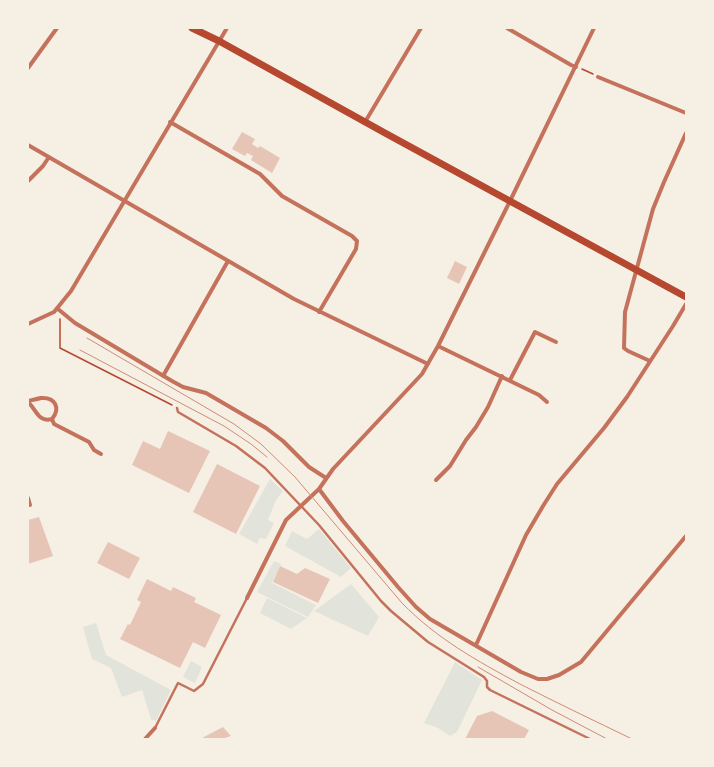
<!DOCTYPE html>
<html>
<head>
<meta charset="utf-8">
<style>
  body { margin:0 }
  #map { position:relative; width:714px; height:767px; overflow:hidden; background:#f6efe4; font-family:"Open Sans",sans-serif }
  canvas { display:block }
  .frame { position:absolute; inset:0; border:29px solid #f6efe4; pointer-events:none }
</style>
</head>
<body>
<div id="map">
<canvas width="714" height="767"></canvas>
<div class="frame"></div>
</div>
<script>
const context = document.querySelector('canvas').getContext('2d');
context.lineJoin = 'round';
function paint(path, color) {
  context.fillStyle = color;
  context.fill(path, 'evenodd');
}
function trace(path, color, width, dash) {
  context.strokeStyle = color;
  context.lineWidth = width;
  context.lineCap = dash ? 'butt' : 'round';
  context.setLineDash(dash || []);
  context.stroke(path);
}
paint(new Path2D(`
  M 270,479 L 283,491 L 276,500 L 268,520 L 274,523 L 266,539 L 260,538 L 257,544 L 239,534 Z
  M 319,529 L 351,568 L 341,577 L 285,546 L 292,531 L 307,539 Z
  M 274,561 L 281,564 L 272,583 L 316,605 L 308,617 L 257,592 Z
  M 351,584 L 379,617 L 368,636 L 314,611 Z
  M 267,598 L 307,618 L 291,629 L 260,613 Z
  M 96,623 L 106,655 L 171,690 L 156,721 L 151,719 L 142,690 L 122,697 L 111,668 L 92,659 L 83,627 Z
  M 191,661 L 202,667 L 195,683 L 183,677 Z
  M 455,662 L 482,680 L 457,732 L 450,736 L 438,728 L 424,723 Z`), '#e2e4dc');
paint(new Path2D(`
  M 242,132 L 255,139 L 252,144 L 258,148 L 260,146 L 280,158 L 272,173 L 251,160 L 253,156 L 247,153 L 245,156 L 232,149 Z
  M 455,261 L 467,267 L 459,284 L 447,278 Z
  M 168,431 L 210,451 L 189,493 L 132,465 L 143,441 L 160,449 Z
  M 217,464 L 260,486 L 236,534 L 193,512 Z
  M 39,517 L 53,556 L 28,564 L 28,520 Z
  M 108,542 L 140,558 L 129,579 L 97,563 Z
  M 280,566 L 297,574 L 305,568 L 330,579 L 318,603 L 273,582 Z
  M 147,579 L 171,591 L 173,587 L 196,598 L 194,602 L 221,615 L 205,648 L 193,642 L 180,668 L 120,639 L 128,624 L 130,625 L 141,602 L 137,600 Z
  M 492,711 L 529,730 L 524,739 L 465,739 L 477,716 Z
  M 223,727 L 231,736 L 222,739 L 202,739 L 202,738 Z`), '#e6c5b7');
trace(new Path2D(`
  M 582,69 L 593,74
  M 60,319 L 60,348 L 172,405`), '#b5482f', 1.5);
trace(new Path2D(`
  M 177,408 L 178,412 L 236,446 L 265,468 L 319,525 L 381,601 L 391,611 L 428,642 L 484,677 L 487,681 L 487,687 L 490,690 L 590,739
  M 155,728 L 178,683 L 194,691 L 203,684 L 247,598`), '#c5725c', 2.5);
trace(new Path2D(`
  M 507,28 L 571,65 L 576,67
  M 28,68 L 57,28
  M 598,77 L 686,113
  M 170,122 L 260,174 L 282,196 L 352,236 L 357,241 L 356,249 L 319,312
  M 365,122 L 421,28
  M 28,145 L 294,299 L 428,364
  M 28,181 L 43,166 L 49,157
  M 58,309 L 75,323 L 172,381 L 183,387 L 206,393 L 266,428 L 283,441 L 309,467 L 326,478
  M 28,324 L 54,312 L 71,291 L 227,28
  M 438,346 L 539,395 L 547,402
  M 650,361 L 628,351 L 624,348 L 625,312 L 647,231 L 653,209 L 664,182 L 686,133
  M 163,376 L 228,261
  M 510,380 L 535,332 L 556,342
  M 28,401 C 32,400 37,399 41,398 C 55,397 61,408 52,419 C 38,423 36,409 28,402
  M 52,419 L 54,424 L 89,442 L 94,450 L 101,454
  M 436,480 L 450,466 L 466,440 L 476,427 L 488,407 L 502,376
  M 319,489 L 343,521 L 398,587 L 416,607 L 430,619 L 521,672 L 538,679 L 547,679 L 559,675 L 581,662 L 686,536
  M 28,498 L 30,505
  M 247,598 L 286,520 L 319,489 L 333,469 L 422,374 L 438,346 L 510,201 L 594,28
  M 476,645 L 526,535 L 543,506 L 557,484 L 604,428 L 627,397 L 673,326 L 686,304
  M 145,739 L 155,728`), '#c5725c', 4);
trace(new Path2D(`
  M 192,28 L 219,41 L 385,133 L 686,297`), '#b5482f', 7);
trace(new Path2D(`
  M 87,338 L 234,424 L 261,444 L 295,477 L 402,603 C 436,638 477,661 520,684 C 557,703 595,721 632,739
  M 80,350 L 224,426 L 251,444 L 267,457
  M 478,667 L 552,710 L 607,739`), '#cf8b77', 1);
</script>
</body>
</html>
